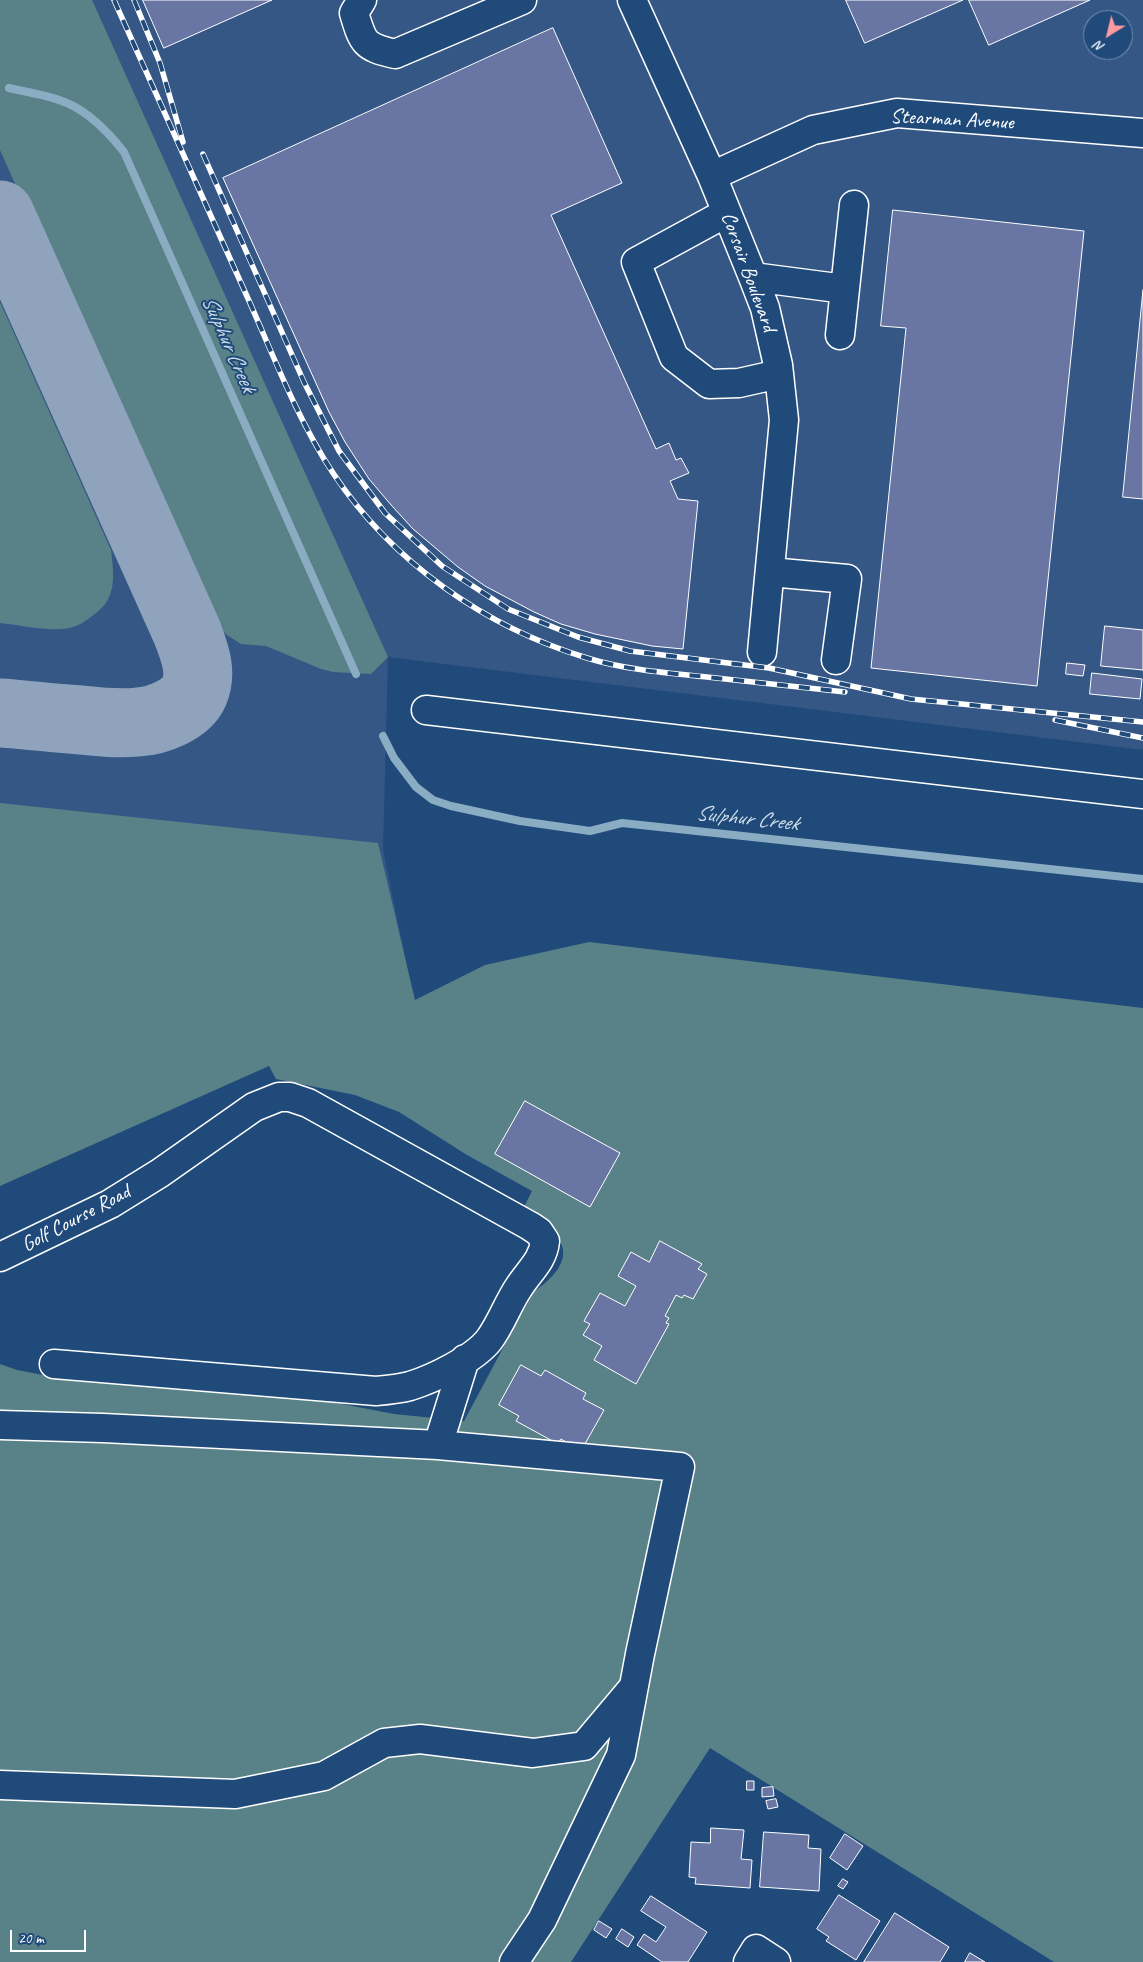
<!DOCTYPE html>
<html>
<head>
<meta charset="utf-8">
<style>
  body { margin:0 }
  #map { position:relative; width:1143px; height:1962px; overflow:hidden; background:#1f4a7a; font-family:Caveat,sans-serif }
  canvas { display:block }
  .north { position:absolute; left:1083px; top:10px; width:50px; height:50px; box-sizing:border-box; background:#1f4a7a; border:1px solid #7992af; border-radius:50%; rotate:216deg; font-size:14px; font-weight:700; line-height:20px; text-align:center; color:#fff }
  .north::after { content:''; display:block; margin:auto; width:18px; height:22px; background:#ff9aa2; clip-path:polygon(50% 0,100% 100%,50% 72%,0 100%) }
  .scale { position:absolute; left:10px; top:1930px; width:76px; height:22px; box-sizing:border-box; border:2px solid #fff; border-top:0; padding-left:6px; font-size:15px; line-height:18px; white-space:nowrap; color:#fff; -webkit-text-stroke:4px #1f4a7a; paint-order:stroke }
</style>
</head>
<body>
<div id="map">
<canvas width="1143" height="1962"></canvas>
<div class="north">N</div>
<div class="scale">20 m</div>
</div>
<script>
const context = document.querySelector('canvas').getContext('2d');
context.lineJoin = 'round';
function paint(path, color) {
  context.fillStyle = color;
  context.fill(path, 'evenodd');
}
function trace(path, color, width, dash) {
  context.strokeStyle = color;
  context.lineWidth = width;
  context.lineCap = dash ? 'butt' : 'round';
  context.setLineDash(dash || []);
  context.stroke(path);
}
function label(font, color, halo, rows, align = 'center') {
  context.font = font + ' Caveat,sans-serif';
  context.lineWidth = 4;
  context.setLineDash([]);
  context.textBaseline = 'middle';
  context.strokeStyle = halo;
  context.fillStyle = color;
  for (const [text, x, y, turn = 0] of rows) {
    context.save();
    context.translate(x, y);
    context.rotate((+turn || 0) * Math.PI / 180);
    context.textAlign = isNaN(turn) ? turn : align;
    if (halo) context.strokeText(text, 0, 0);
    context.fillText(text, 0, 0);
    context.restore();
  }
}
paint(new Path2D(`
  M 0,0 L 1143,0 L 1143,750 L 388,657 L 383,850 L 414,1000 L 0,1186 ZM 1093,20 L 1123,20 L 1123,50 L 1093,50 Z`), '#355786');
paint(new Path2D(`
  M 0,0 L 92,0 L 388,657 L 371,674 L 333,672 L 321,669 L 266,646 L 241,644 L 227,635 L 214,622 L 205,610 L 0,150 Z
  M 0,302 L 111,550 C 114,574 117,598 96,613 C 90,618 83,623 76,626 C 58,634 20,625 0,623 Z
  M 0,803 L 378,843 L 415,1000 L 485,965 L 589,942 L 1143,1008 L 1143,1962 L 1054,1962 L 710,1748 L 571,1962 L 0,1962 L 0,1364 L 17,1370 L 49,1376 L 311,1398 L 394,1414 L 464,1421 L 533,1292 C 550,1281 576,1258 556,1236 C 546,1226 533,1218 523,1209 L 532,1191 L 467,1155 L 399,1112 L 355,1095 L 276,1079 L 269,1066 L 0,1186 Z`), '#598188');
trace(new Path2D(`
  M 9,88 C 29,93 51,95 69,104 C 91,114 109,133 124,152 L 356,674
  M 383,736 L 394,758 L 416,787 L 433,800 L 451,806 L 520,821 L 590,831 L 622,823 L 1143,879`), '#8badc3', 8);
trace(new Path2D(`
  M 0,215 L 187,632 C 194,651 203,672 194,692 C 186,710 157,721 138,722 C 119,724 100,722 81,720 C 54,718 27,715 0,713`), '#8fa4bc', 69);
const building = new Path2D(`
  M 143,0 L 272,0 L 164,48 Z
  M 846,0 L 963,0 L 865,43 Z
  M 969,0 L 1090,0 L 989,45 Z
  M 553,28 L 622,183 L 551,215 L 656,449 L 669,443 L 676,460 L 681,458 L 689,473 L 670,481 L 678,499 L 698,501 L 683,649 L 652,646 L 595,634 L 561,624 L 534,612 L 485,586 L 458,567 L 413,529 L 392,506 L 369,479 L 345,442 L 329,412 L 223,178 Z
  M 893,210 L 1084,231 L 1037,686 L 871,668 L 906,328 L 881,326 Z
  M 1143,290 L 1143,499 L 1123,497 Z
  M 1105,626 L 1143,630 L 1143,670 L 1101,666 Z
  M 1067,663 L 1085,665 L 1083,676 L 1066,674 Z
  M 1092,673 L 1142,679 L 1140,699 L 1090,694 Z
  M 525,1101 L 620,1153 L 590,1207 L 495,1154 Z
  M 660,1241 L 702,1264 L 698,1269 L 707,1274 L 693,1299 L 684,1295 L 682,1298 L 676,1295 L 665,1316 L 669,1318 L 666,1323 L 669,1324 L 636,1384 L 594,1360 L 602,1346 L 583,1335 L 590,1324 L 584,1321 L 600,1293 L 625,1306 L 636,1286 L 618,1276 L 631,1252 L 649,1262 Z
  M 521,1365 L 541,1376 L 545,1370 L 586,1393 L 583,1399 L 604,1410 L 581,1451 L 561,1439 L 558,1444 L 516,1421 L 519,1416 L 499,1405 Z
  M 747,1781 L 754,1781 L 754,1790 L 747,1790 Z
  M 773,1787 L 774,1796 L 762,1797 L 762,1788 Z
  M 776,1799 L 778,1807 L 768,1809 L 766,1801 Z
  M 711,1828 L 744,1830 L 741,1859 L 752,1860 L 750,1888 L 695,1884 L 696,1878 L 689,1877 L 691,1842 L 710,1843 Z
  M 764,1832 L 809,1835 L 808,1848 L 821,1849 L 819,1891 L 760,1887 Z
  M 845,1834 L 863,1846 L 847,1870 L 830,1858 Z
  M 843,1879 L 848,1882 L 843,1889 L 838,1886 Z
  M 839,1895 L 880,1921 L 856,1960 L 826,1941 L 829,1937 L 817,1929 Z
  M 651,1896 L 707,1932 L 688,1962 L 662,1962 L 637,1945 L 644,1934 L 656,1942 L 666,1927 L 641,1911 Z
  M 895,1913 L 949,1947 L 940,1962 L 864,1962 Z
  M 599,1921 L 612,1929 L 606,1938 L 594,1930 Z
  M 622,1929 L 634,1937 L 628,1947 L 616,1939 Z
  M 970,1953 L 985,1962 L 965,1962 Z`);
paint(building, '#6976a3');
trace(building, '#fff', 1);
const minor = new Path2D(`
  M 362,0 L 354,13 C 363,43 364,47 395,54 L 522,0
  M 632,0 L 712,176 L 753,277 L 765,308 L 778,365 L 784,420 L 762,652
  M 712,176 L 813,130 L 897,113 L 1143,133
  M 726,213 L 636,262 L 674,357 L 709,384 L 739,383 L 779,374
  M 753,277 L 845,289
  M 840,335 L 854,205
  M 770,572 L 847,579 L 836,660
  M 426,710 L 1143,794
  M 0,1257 L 110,1204 L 160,1173 L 254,1107 L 279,1097 L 290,1097 L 308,1103 L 530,1226 L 539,1232 L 545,1241 C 543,1261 529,1271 519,1287 C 508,1303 501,1324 489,1340 C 474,1359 433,1379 410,1386 C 399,1389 388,1390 376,1391 L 54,1364
  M 465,1359 L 438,1445 L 680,1467 L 640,1654 L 621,1755 L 542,1920 L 514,1962
  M 0,1425 L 103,1428 L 438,1445
  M 0,1785 L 235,1794 L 324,1776 L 384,1743 L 420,1739 L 533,1753 L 584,1746 L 632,1689
  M 748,1962 L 756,1949 L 776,1962`);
trace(minor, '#fff', 31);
trace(minor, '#1f4a7a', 28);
const rail = new Path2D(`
  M 114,0 C 156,94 199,189 241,283 C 270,346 294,414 333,473 C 392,562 485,627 587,658 C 626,670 667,673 707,677 C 753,682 799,687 845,692
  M 134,0 L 160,63 L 183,142
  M 203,154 L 304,382 L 339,451 L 385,513 L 442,566 L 508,609 L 578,637 L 630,651 L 769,668 L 911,699 L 1143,722
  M 1055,720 L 1143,738`);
trace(rail, '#fff', 5.5);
trace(rail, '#1f4a7a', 4, [11]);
label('21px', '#fff', '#1f4a7a', [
  ["Stearman Avenue",952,120,3],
  ["Corsair Boulevard",748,272,70],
  ["Golf Course Road",76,1219,-28]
]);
label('italic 22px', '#cfdde6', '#1f4a7a', [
  ["Sulphur Creek",228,344,66],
  ["Sulphur Creek",747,819,6]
]);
</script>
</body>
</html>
